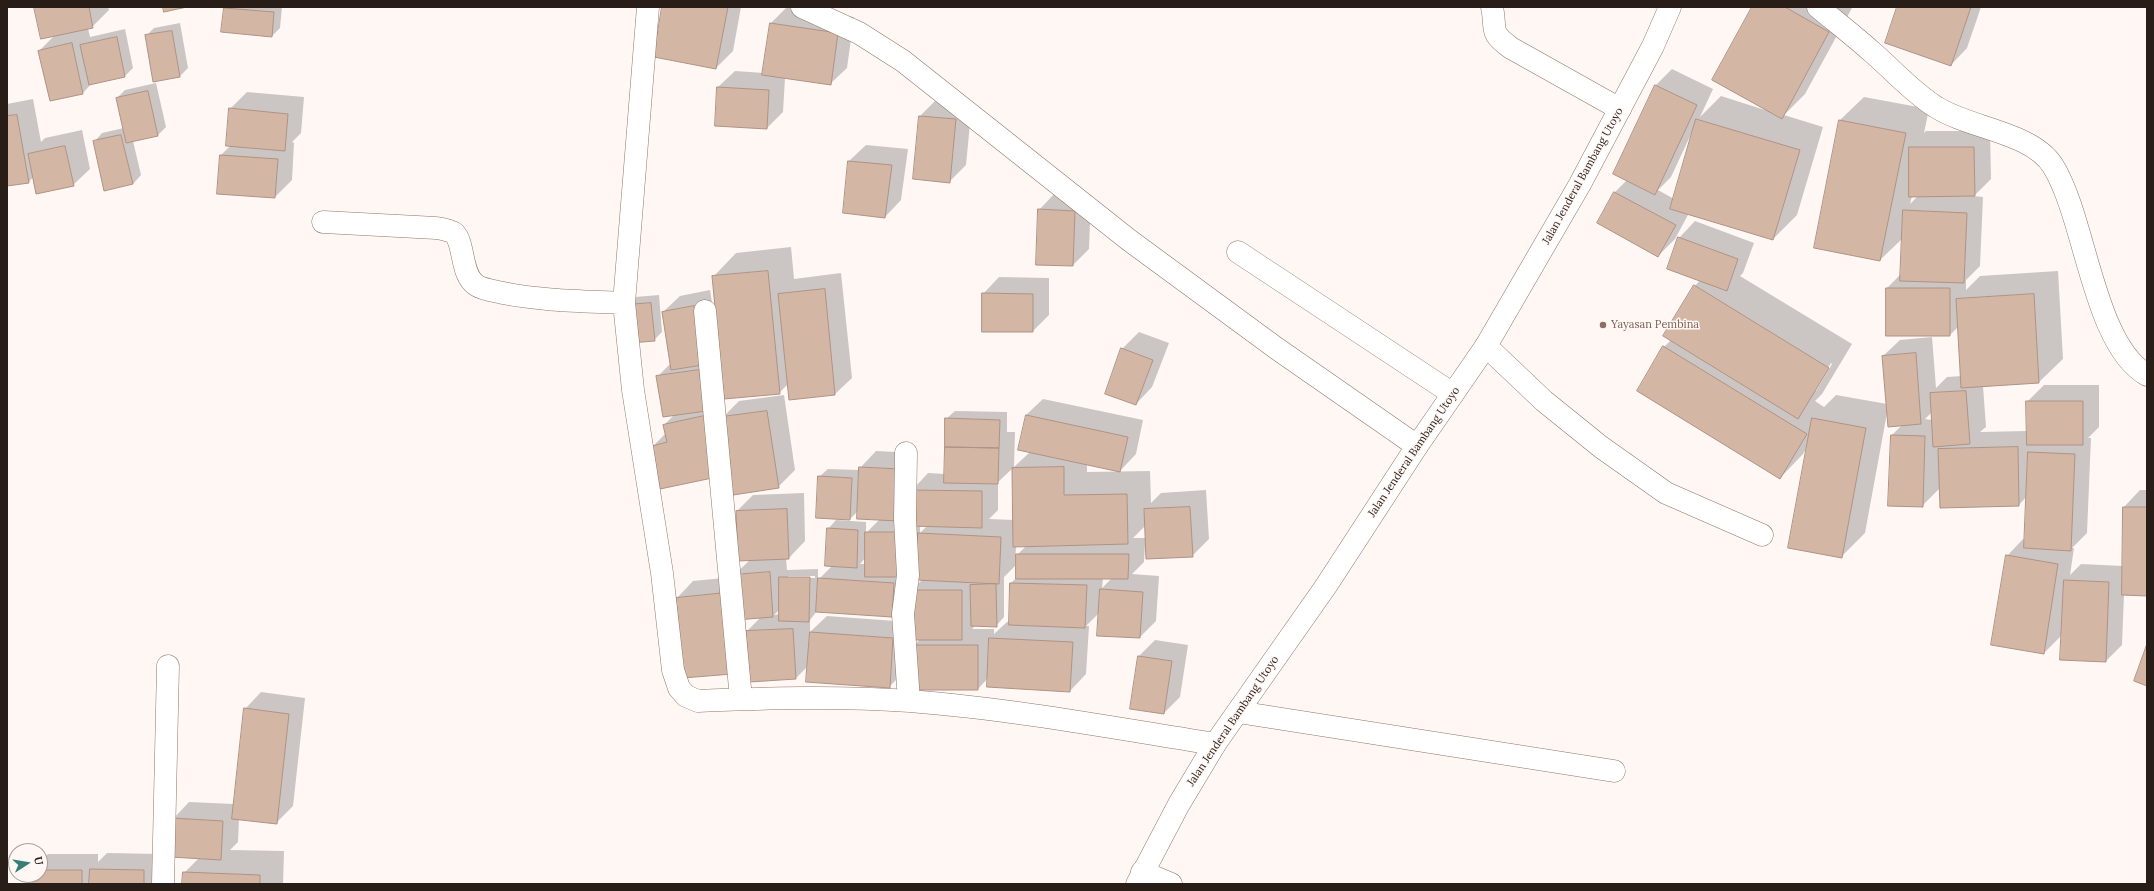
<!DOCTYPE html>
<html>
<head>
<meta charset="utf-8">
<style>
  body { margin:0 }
  #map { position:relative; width:2154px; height:891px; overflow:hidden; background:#fef7f4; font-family:Lora,serif }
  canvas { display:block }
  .frame { position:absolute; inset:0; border:8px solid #291d17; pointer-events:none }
  .north { position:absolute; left:8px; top:843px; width:40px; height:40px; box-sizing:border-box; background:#fef7f4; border:1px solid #a9a09c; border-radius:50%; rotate:78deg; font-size:11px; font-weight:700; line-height:16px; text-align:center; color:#291d17 }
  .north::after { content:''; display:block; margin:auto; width:14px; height:18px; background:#377e78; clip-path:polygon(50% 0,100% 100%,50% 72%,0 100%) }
</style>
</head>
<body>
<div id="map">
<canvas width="2154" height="891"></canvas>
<div class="frame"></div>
<div class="north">U</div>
</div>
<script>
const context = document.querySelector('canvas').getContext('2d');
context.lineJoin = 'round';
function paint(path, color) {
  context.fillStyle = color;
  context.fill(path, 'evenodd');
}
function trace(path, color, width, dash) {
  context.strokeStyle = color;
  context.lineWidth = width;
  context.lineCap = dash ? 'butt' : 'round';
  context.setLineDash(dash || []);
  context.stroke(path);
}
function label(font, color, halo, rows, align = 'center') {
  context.font = font + ' Lora,serif';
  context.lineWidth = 3;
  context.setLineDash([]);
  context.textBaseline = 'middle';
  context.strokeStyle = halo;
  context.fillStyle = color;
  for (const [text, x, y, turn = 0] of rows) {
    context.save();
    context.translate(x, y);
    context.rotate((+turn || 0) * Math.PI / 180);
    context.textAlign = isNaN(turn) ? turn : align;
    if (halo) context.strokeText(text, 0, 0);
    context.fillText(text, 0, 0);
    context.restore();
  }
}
paint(new Path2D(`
  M 35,7 L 108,7 L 109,10 L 92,27 L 88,28 L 90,37 L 125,29 L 133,68 L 125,76 L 92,83 L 83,93 L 39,51 L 55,35 Z
  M 226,7 L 282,7 L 280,28 L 272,36 L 225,8 Z
  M 663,7 L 741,7 L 733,51 L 716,68 Z
  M 787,7 L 854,17 L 847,68 L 830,84 L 785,78 L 783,112 L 767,128 L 718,87 L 735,71 L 764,73 L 771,23 Z
  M 1753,7 L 1852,8 L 1805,94 L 1784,115 L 1823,127 L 1797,215 L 1773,239 L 1689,213 L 1675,239 L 1658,256 L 1598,223 L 1615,192 L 1627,180 L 1655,86 L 1672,69 L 1713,89 L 1700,117 L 1721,96 L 1765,110 ZM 1692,132 L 1674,199 L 1658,190 L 1671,177 Z
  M 1898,7 L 1981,7 L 1967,48 L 1951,65 Z
  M 180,23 L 188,68 L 180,76 L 146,36 L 154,28 Z
  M 156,83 L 166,127 L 158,135 L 133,141 L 141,175 L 133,184 L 94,142 L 102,133 L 124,128 L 117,98 L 125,90 Z
  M 247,92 L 304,97 L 301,133 L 292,142 L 294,143 L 292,180 L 275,197 L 221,155 L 231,145 L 230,109 Z
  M 1864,97 L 1929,109 L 1924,133 L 1926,131 L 1990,131 L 1991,179 L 1974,196 L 1983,197 L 1980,266 L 1966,280 L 1966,290 L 1980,276 L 2058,271 L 2063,359 L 2039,382 L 1983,386 L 1986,427 L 1980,432 L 2028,431 L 2027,402 L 2044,385 L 2099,385 L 2099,427 L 2088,438 L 2091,438 L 2087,533 L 2072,548 L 2074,548 L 2070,575 L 2081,564 L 2123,566 L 2124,507 L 2140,490 L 2147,490 L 2147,595 L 2124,594 L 2122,645 L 2106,661 L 2062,635 L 2044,653 L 2007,556 L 2023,539 L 2025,540 L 2027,496 L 2019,505 L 1940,488 L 1922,506 L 1892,435 L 1902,425 L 1887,413 L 1865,533 L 1841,557 L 1807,447 L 1803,454 L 1780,478 L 1638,391 L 1664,347 L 1671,340 L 1695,286 L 1700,280 L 1679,238 L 1695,221 L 1754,243 L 1743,273 L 1740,276 L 1852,344 L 1822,394 L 1815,401 L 1824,407 L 1836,395 L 1887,404 L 1883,356 L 1900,340 L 1932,337 L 1936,388 L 1947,377 L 1962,376 L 1958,327 L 1950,335 L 1887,288 L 1901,274 L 1903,238 L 1880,260 L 1840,120 ZM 1912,196 L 1918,196 L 1910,204 ZM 1831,363 L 1832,364 L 1816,391 L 1814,391 ZM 1932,412 L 1932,420 L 1925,419 Z
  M 33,99 L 41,142 L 45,138 L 82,130 L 90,169 L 73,185 L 33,177 L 29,182 L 7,185 L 7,104 Z
  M 936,100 L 972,103 L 966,165 L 949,182 L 920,116 Z
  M 866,145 L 908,149 L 901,200 L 885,217 L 844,212 L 849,161 Z
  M 1055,193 L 1091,195 L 1089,249 L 1073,265 L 1039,210 Z
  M 791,247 L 794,279 L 841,273 L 852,378 L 835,394 L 790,399 L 788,384 L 779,393 L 720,347 L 724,416 L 739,401 L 784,395 L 795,470 L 778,487 L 729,463 L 653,446 L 666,433 L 664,425 L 675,414 L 657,377 L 671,363 L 663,312 L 680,296 L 710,290 L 716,328 L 718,328 L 713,277 L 736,253 Z
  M 999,277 L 1049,278 L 1049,315 L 1033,331 L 983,294 Z
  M 659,295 L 662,332 L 654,340 L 631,342 L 635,297 Z
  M 1139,332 L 1169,343 L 1152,387 L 1136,404 L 1122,349 Z
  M 1043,399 L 1143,420 L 1136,454 L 1120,471 L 1087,464 L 1087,472 L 1150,471 L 1151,503 L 1161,493 L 1206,490 L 1209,539 L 1192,556 L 1145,545 L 1144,562 L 1132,574 L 1159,576 L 1156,621 L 1140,637 L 1100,612 L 1086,626 L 1089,626 L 1086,674 L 1070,691 L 988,678 L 978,689 L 914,646 L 920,639 L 912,590 L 923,579 L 917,579 L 908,600 L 892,616 L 817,611 L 810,620 L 810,632 L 827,616 L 909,622 L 906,670 L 889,687 L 808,666 L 796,678 L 677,598 L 693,581 L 734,577 L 734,575 L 750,560 L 737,511 L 753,495 L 804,493 L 805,541 L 789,558 L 786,558 L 787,570 L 818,569 L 818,580 L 832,566 L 828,529 L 836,520 L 866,522 L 866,533 L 880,519 L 858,511 L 850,519 L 819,477 L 828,469 L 860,470 L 860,468 L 876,451 L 916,453 L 915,487 L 928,473 L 945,474 L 946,419 L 955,411 L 1007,412 L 1007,432 L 1015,432 L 1014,467 L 1030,452 L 1026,415 ZM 1013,468 L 1014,520 L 989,519 L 998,510 L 998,482 ZM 920,525 L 927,526 L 920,533 ZM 1145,526 L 1146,538 L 1133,538 ZM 1027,545 L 1017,555 L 1017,577 L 1011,583 L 1010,622 L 1007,622 L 994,634 L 994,629 L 972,629 L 976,625 L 996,626 L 1004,617 L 1004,577 L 1015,566 L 1016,546 ZM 866,557 L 866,564 L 860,564 ZM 788,576 L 815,576 L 815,578 L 788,578 ZM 1103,578 L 1112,578 L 1102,588 ZM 780,609 L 780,614 L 774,615 ZM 761,617 L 746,632 L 745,618 Z
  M 1155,640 L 1188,645 L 1180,697 L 1164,713 L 1139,656 Z
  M 261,692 L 305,698 L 293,806 L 276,823 L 239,819 L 238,842 L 230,850 L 284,851 L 283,884 L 183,884 L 184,873 L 199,858 L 173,819 L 189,802 L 234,804 L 245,709 Z
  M 107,853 L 160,854 L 159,884 L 31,884 L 31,875 L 40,875 L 40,862 L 48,854 L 98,854 L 98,862 Z`), '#0003');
const building = new Path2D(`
  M 34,7 L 89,7 L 93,28 L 41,39 Z
  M 163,7 L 187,7 L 164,12 Z
  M 662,7 L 728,7 L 716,69 L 654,57 Z
  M 1752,7 L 1785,7 L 1829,32 L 1782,119 L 1712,80 Z
  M 1897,7 L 1971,7 L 1951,66 L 1885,43 Z
  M 224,8 L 274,12 L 272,37 L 221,32 Z
  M 770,23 L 838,33 L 831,85 L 762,75 Z
  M 172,31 L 180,77 L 153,82 L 145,35 Z
  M 117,37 L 125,77 L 89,85 L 80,45 Z
  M 72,43 L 83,94 L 50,101 L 38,51 Z
  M 1655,85 L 1697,105 L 1655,195 L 1613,174 Z
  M 717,87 L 769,90 L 767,129 L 715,126 Z
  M 148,91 L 158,136 L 126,143 L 116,98 Z
  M 229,108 L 288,114 L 285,151 L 226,146 Z
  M 17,115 L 29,183 L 7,186 L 7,116 Z
  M 919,116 L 956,119 L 950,183 L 913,179 Z
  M 1696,119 L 1800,150 L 1773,240 L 1670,209 Z
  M 1839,120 L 1906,133 L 1880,261 L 1814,248 Z
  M 121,135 L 133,184 L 104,191 L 93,141 Z
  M 65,146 L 74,186 L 36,194 L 28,154 Z
  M 1909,147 L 1974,147 L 1975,196 L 1909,197 Z
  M 220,155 L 278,159 L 275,198 L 217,194 Z
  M 848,161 L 892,165 L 885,218 L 843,213 Z
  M 1614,192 L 1676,225 L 1658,257 L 1597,223 Z
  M 1038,209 L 1075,211 L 1073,266 L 1036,265 Z
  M 1903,210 L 1967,213 L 1964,283 L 1900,281 Z
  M 1678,237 L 1738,259 L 1727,291 L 1667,269 Z
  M 768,271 L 780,394 L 724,399 L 712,276 Z
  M 1694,285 L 1829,368 L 1798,419 L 1663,336 Z
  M 1886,288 L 1950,288 L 1950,336 L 1886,336 Z
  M 825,289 L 835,395 L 789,400 L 778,294 Z
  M 982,293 L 1033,294 L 1033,332 L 982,332 Z
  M 2034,294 L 2039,383 L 1961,388 L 1956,299 Z
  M 651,303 L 655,341 L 630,343 L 626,305 Z
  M 694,306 L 703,365 L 671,370 L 662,312 Z
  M 1663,346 L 1807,434 L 1780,479 L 1637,391 Z
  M 1121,348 L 1153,360 L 1136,405 L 1105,394 Z
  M 1916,353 L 1921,424 L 1888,427 L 1882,356 Z
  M 699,370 L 706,411 L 663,417 L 656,376 Z
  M 1966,391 L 1970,444 L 1933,447 L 1930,393 Z
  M 2026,401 L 2083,401 L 2083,445 L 2027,445 Z
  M 767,411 L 779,488 L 733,495 L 722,417 Z
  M 1026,415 L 1128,437 L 1120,472 L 1018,450 Z
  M 704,416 L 717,477 L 660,489 L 652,446 L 667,442 L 663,425 Z
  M 945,418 L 1000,420 L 999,448 L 945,447 Z
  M 1812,418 L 1866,428 L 1842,558 L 1788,548 Z
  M 1891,435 L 1925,436 L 1923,507 L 1888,506 Z
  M 945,447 L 999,448 L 998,484 L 944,483 Z
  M 2018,447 L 2019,506 L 1940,508 L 1938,449 Z
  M 2028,452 L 2075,454 L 2071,551 L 2024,548 Z
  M 859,467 L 900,469 L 899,521 L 857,519 Z
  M 1064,467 L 1064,495 L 1127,494 L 1128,544 L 1013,547 L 1012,468 Z
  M 818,476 L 852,478 L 850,520 L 816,518 Z
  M 911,490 L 982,491 L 982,528 L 910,526 Z
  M 1190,507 L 1193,557 L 1146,559 L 1144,509 Z
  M 2123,507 L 2147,507 L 2147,596 L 2122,595 Z
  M 787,509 L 789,559 L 738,561 L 736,511 Z
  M 827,528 L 858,530 L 857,568 L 825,566 Z
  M 865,532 L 904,532 L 904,577 L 865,577 Z
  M 918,533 L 1001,537 L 999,584 L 916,580 Z
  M 1016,554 L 1129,554 L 1128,579 L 1016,579 Z
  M 2006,555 L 2058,564 L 2044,654 L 1991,645 Z
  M 770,572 L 773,617 L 736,620 L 733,575 Z
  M 779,577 L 810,577 L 809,622 L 779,621 Z
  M 818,578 L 894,583 L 892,617 L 816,612 Z
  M 2064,580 L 2109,582 L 2106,662 L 2060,660 Z
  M 1010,583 L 1087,585 L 1085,628 L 1009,625 Z
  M 996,584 L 997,627 L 971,626 L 970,585 Z
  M 1100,589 L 1143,592 L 1140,638 L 1097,636 Z
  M 911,590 L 962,590 L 962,640 L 911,640 Z
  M 725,593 L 732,674 L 683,678 L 676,598 Z
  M 793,629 L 796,679 L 749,682 L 746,631 Z
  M 810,632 L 893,638 L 890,688 L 806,682 Z
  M 989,638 L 1073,642 L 1070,692 L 987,687 Z
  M 2147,644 L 2147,686 L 2134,681 Z
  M 913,645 L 978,645 L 978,690 L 913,690 Z
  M 1138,656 L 1172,661 L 1164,714 L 1130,709 Z
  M 244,708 L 289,714 L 277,824 L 232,819 Z
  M 172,818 L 223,821 L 221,860 L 170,857 Z
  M 90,869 L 144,870 L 144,884 L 89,884 Z
  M 40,870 L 82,870 L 82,884 L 30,884 L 30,875 L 40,875 Z
  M 183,872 L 260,875 L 260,884 L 182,884 Z`);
paint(building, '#d4b6a5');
trace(building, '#af9283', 1);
const minor = new Path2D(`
  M 802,7 L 859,33 L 903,61 L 1129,240 L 1276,348 L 1417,446
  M 1492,7 C 1497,31 1488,31 1511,48 L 1620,109
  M 1818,7 C 1836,22 1854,36 1872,52 C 1893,70 1912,92 1936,107 C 1968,128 2032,132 2053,166 C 2086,219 2093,344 2147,375
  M 323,222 L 436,228 C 442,229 449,230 454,233 C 465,243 460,274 476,285 C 483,290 495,291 503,293 C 543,301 583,301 624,303 L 648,7
  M 1238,252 L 1453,394
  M 624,303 L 633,390 L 662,573 L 673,670 L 679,688 L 686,696 L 698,701 C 769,698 839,696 910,701 C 1012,709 1114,728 1215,744
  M 705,311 L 741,699
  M 1486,346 L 1544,401 L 1601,447 L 1666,493 L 1762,535
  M 906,453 L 905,519 L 908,575 L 903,614 L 909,701
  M 1238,712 L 1614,771
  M 1142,872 L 1171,884
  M 163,884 L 168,666`);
const tertiary = new Path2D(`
  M 1137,884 L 1179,804 L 1215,744 L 1326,586 L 1417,446 L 1486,346 L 1580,184 L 1653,46 L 1670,7`);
trace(minor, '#927667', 23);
trace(tertiary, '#927667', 23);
trace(minor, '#fff', 22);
trace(tertiary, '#fff', 22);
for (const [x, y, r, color] of [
  [1603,325,4,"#8d6e63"]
]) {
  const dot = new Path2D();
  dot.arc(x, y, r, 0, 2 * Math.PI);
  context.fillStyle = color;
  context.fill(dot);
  trace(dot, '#fef7f4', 1.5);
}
label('11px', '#291d17', '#fef7f4', [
  ["Jalan Jenderal Bambang Utoyo",1583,176,-61],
  ["Jalan Jenderal Bambang Utoyo",1414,452,-56],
  ["Jalan Jenderal Bambang Utoyo",1233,721,-56]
]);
label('11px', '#785e54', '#fef7f4', [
  ["Yayasan Pembina",1611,325]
], 'left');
</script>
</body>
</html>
